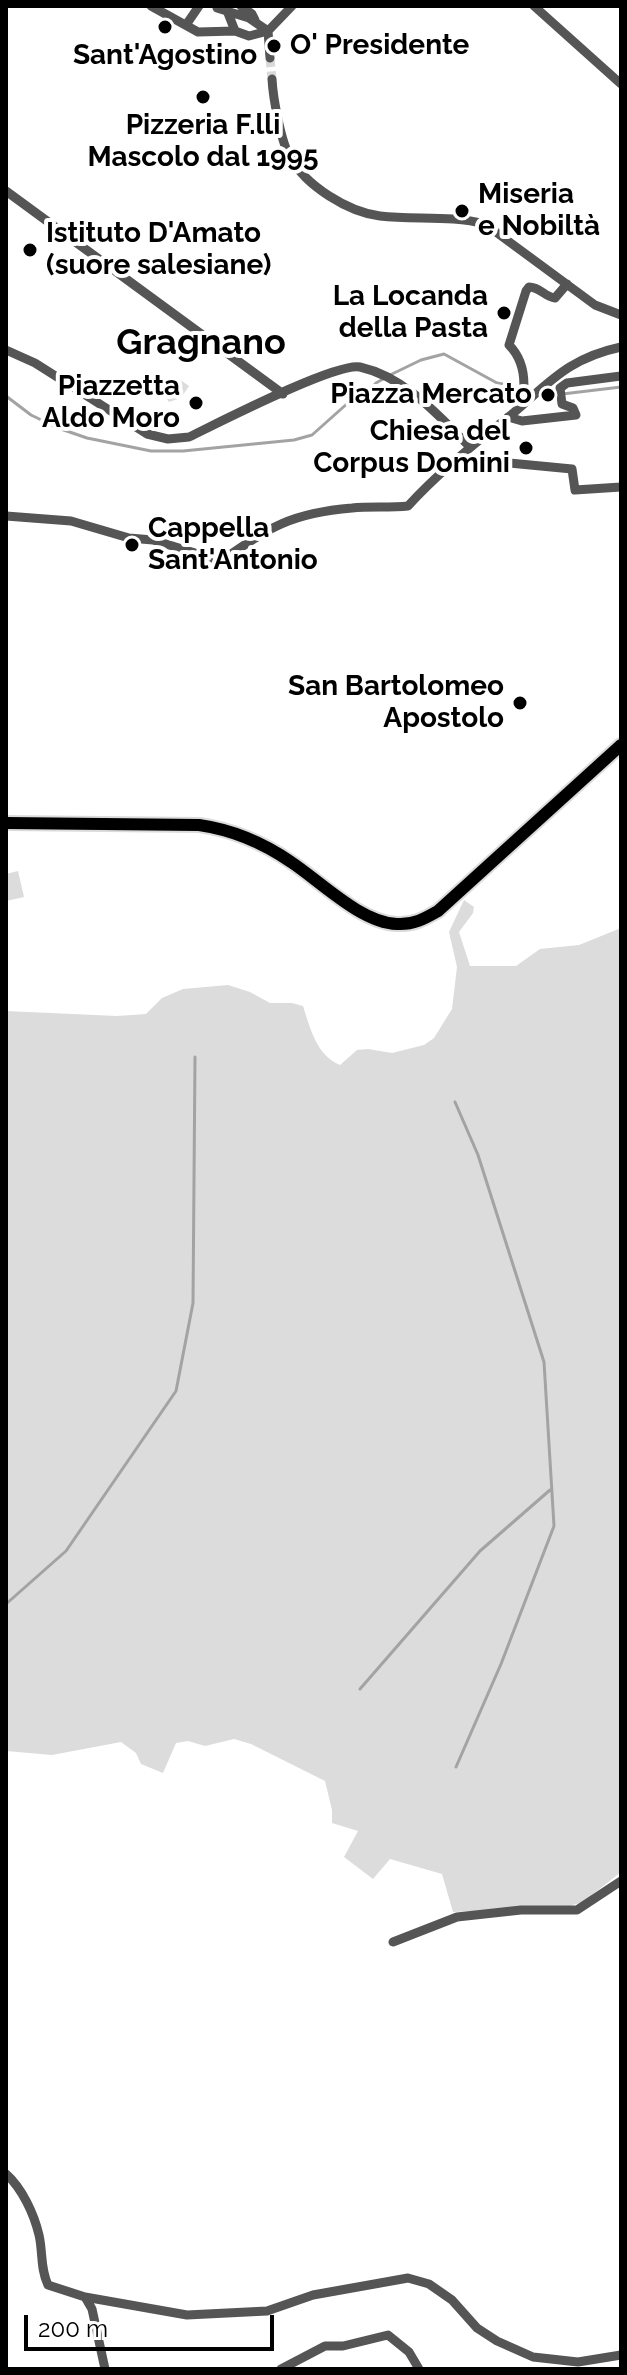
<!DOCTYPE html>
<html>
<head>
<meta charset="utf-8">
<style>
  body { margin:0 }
  #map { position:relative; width:627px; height:2375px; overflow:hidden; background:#fff; font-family:Raleway,sans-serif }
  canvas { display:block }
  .frame { position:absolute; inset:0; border:8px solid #000; pointer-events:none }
  .scale { position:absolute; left:24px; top:2315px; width:250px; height:36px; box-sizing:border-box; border:4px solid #000; border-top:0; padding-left:10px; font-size:24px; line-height:28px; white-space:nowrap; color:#000; -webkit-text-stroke:6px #fff; paint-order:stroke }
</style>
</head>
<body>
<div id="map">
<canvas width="627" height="2375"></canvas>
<div class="frame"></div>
<div class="scale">200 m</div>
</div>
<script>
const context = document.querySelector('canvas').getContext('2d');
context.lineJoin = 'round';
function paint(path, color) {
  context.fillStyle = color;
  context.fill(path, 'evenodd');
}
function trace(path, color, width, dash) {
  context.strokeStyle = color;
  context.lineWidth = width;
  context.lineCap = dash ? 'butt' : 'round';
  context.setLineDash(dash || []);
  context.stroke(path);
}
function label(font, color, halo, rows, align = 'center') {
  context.font = font + ' Raleway,sans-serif';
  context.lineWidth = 8;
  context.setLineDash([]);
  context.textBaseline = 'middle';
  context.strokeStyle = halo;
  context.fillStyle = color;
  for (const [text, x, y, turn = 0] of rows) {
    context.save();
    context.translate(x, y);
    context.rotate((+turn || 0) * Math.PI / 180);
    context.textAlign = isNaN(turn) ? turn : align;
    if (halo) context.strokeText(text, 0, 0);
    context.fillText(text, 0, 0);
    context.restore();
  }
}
paint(new Path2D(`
  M 179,379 L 189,386 L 181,398 L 169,402 L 167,399 Z
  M 18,871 L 24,897 L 6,901 L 6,874 Z
  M 464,900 L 474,907 L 473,913 L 459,932 L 470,966 L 516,966 L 540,949 L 579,945 L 621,928 L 621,1872 L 583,1902 L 566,1907 L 453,1912 L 442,1874 L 390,1859 L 373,1879 L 344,1857 L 358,1831 L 332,1823 L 332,1810 L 325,1781 L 251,1744 L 234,1739 L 205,1746 L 188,1741 L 176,1743 L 163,1773 L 141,1764 L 136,1753 L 121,1742 L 52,1755 L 6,1751 L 6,1011 L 117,1016 L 146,1014 L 162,998 L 183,989 L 228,985 L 250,992 L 270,1003 L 292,1003 L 303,1006 C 310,1028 317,1056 340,1065 L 357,1050 L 368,1049 L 392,1053 L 424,1045 L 434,1038 L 452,1009 L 457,967 L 449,932 Z`), '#dcdcdc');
trace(new Path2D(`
  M 390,375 L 421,360 L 444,354 L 497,383 L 513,386
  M 554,395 L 621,387
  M 6,396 L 31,415 L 58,428 L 87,438 L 151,451 L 183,451 L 294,440 L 312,435 L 349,402 L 366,395 L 376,383 L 383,379
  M 455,1102 L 478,1155 L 544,1362 L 554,1526 L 501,1664 L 456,1767
  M 6,1604 L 66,1551 L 176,1391 L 193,1303 L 195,1057
  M 360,1689 L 480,1551 L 550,1490`), '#a3a3a3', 3);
trace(new Path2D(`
  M 270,58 L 272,79`), '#d9d9d9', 9, [9, 4.5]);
const major = new Path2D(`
  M 6,823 L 199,825 C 234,830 262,842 291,862 C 320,881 361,923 397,924 C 413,925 424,919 438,911 L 621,745`);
trace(major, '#dbdbdb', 16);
trace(new Path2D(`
  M 151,6 L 198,32 L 235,31
  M 241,6 L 252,14 L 255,20
  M 534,6 L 621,84
  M 217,8 L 249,18 L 268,31 L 249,36 L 235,31 L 228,13
  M 186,25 L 199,6
  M 270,58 L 268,31 L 292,6
  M 272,79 C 273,98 281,142 290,157 C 306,186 348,212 380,216 C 415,220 451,215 485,224 L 595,305 L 621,315
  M 6,191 L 283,394
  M 6,350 L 35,363 L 147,434 L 168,439 L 189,437 C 218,423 336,362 360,367 C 405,377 438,415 469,446
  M 522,403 C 526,382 525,361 509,345 L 526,291 L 529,287 C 540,287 545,297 555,298 L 567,284
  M 508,417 L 522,421 L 576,415 L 573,408 L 562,404 L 560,388 L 567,383 L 621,376
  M 457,458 L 572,469 L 575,490 L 621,487
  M 6,516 L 71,521 L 129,538 L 153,540 L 221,561 C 270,527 291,513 352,508 C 370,506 389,508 408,506 C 438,473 471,446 506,419 C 548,385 565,359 621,347
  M 393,1942 L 457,1917 L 521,1910 L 577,1910 L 621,1881
  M 6,2174 C 22,2188 34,2214 39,2235 C 43,2252 40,2268 48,2285 L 85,2297 L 92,2309 L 105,2369
  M 85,2297 L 187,2315 L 267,2311 L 313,2295 L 408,2278 L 429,2284 L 452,2300 L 477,2328 L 497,2341 L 533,2357 L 578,2362 L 621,2355
  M 281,2369 L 325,2346 L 343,2346 L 388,2335 L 409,2352 L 419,2369`), '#555', 9);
trace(major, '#000', 12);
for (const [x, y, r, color] of [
  [165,27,8,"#000"],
  [274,46,8,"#000"],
  [203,97,8,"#000"],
  [462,211,8,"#000"],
  [30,250,8,"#000"],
  [504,313,8,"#000"],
  [548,395,8,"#000"],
  [196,403,8,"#000"],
  [526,448,8,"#000"],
  [132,545,8,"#000"],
  [520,703,8,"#000"]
]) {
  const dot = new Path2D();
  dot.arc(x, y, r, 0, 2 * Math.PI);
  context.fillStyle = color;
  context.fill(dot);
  trace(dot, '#fff', 3);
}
label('bold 28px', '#000', '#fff', [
  ["O' Presidente",290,46,"left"],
  ["Sant'Agostino",165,56,"center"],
  ["Pizzeria F.lli",203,126,"center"],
  ["Mascolo dal 1995",203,158,"center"],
  ["Miseria",478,195,"left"],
  ["e Nobiltà",478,227,"left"],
  ["Istituto D'Amato",46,234,"left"],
  ["(suore salesiane)",46,266,"left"],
  ["La Locanda",488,297],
  ["della Pasta",488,329],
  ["Piazzetta",180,387],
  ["Aldo Moro",180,419],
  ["Piazza Mercato",532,395],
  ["Chiesa del",510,432],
  ["Corpus Domini",510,464],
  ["Cappella",148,529,"left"],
  ["Sant'Antonio",148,561,"left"],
  ["San Bartolomeo",504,687],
  ["Apostolo",504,719]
], 'right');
label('bold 36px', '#000', '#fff', [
  ["Gragnano",201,343]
]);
</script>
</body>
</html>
